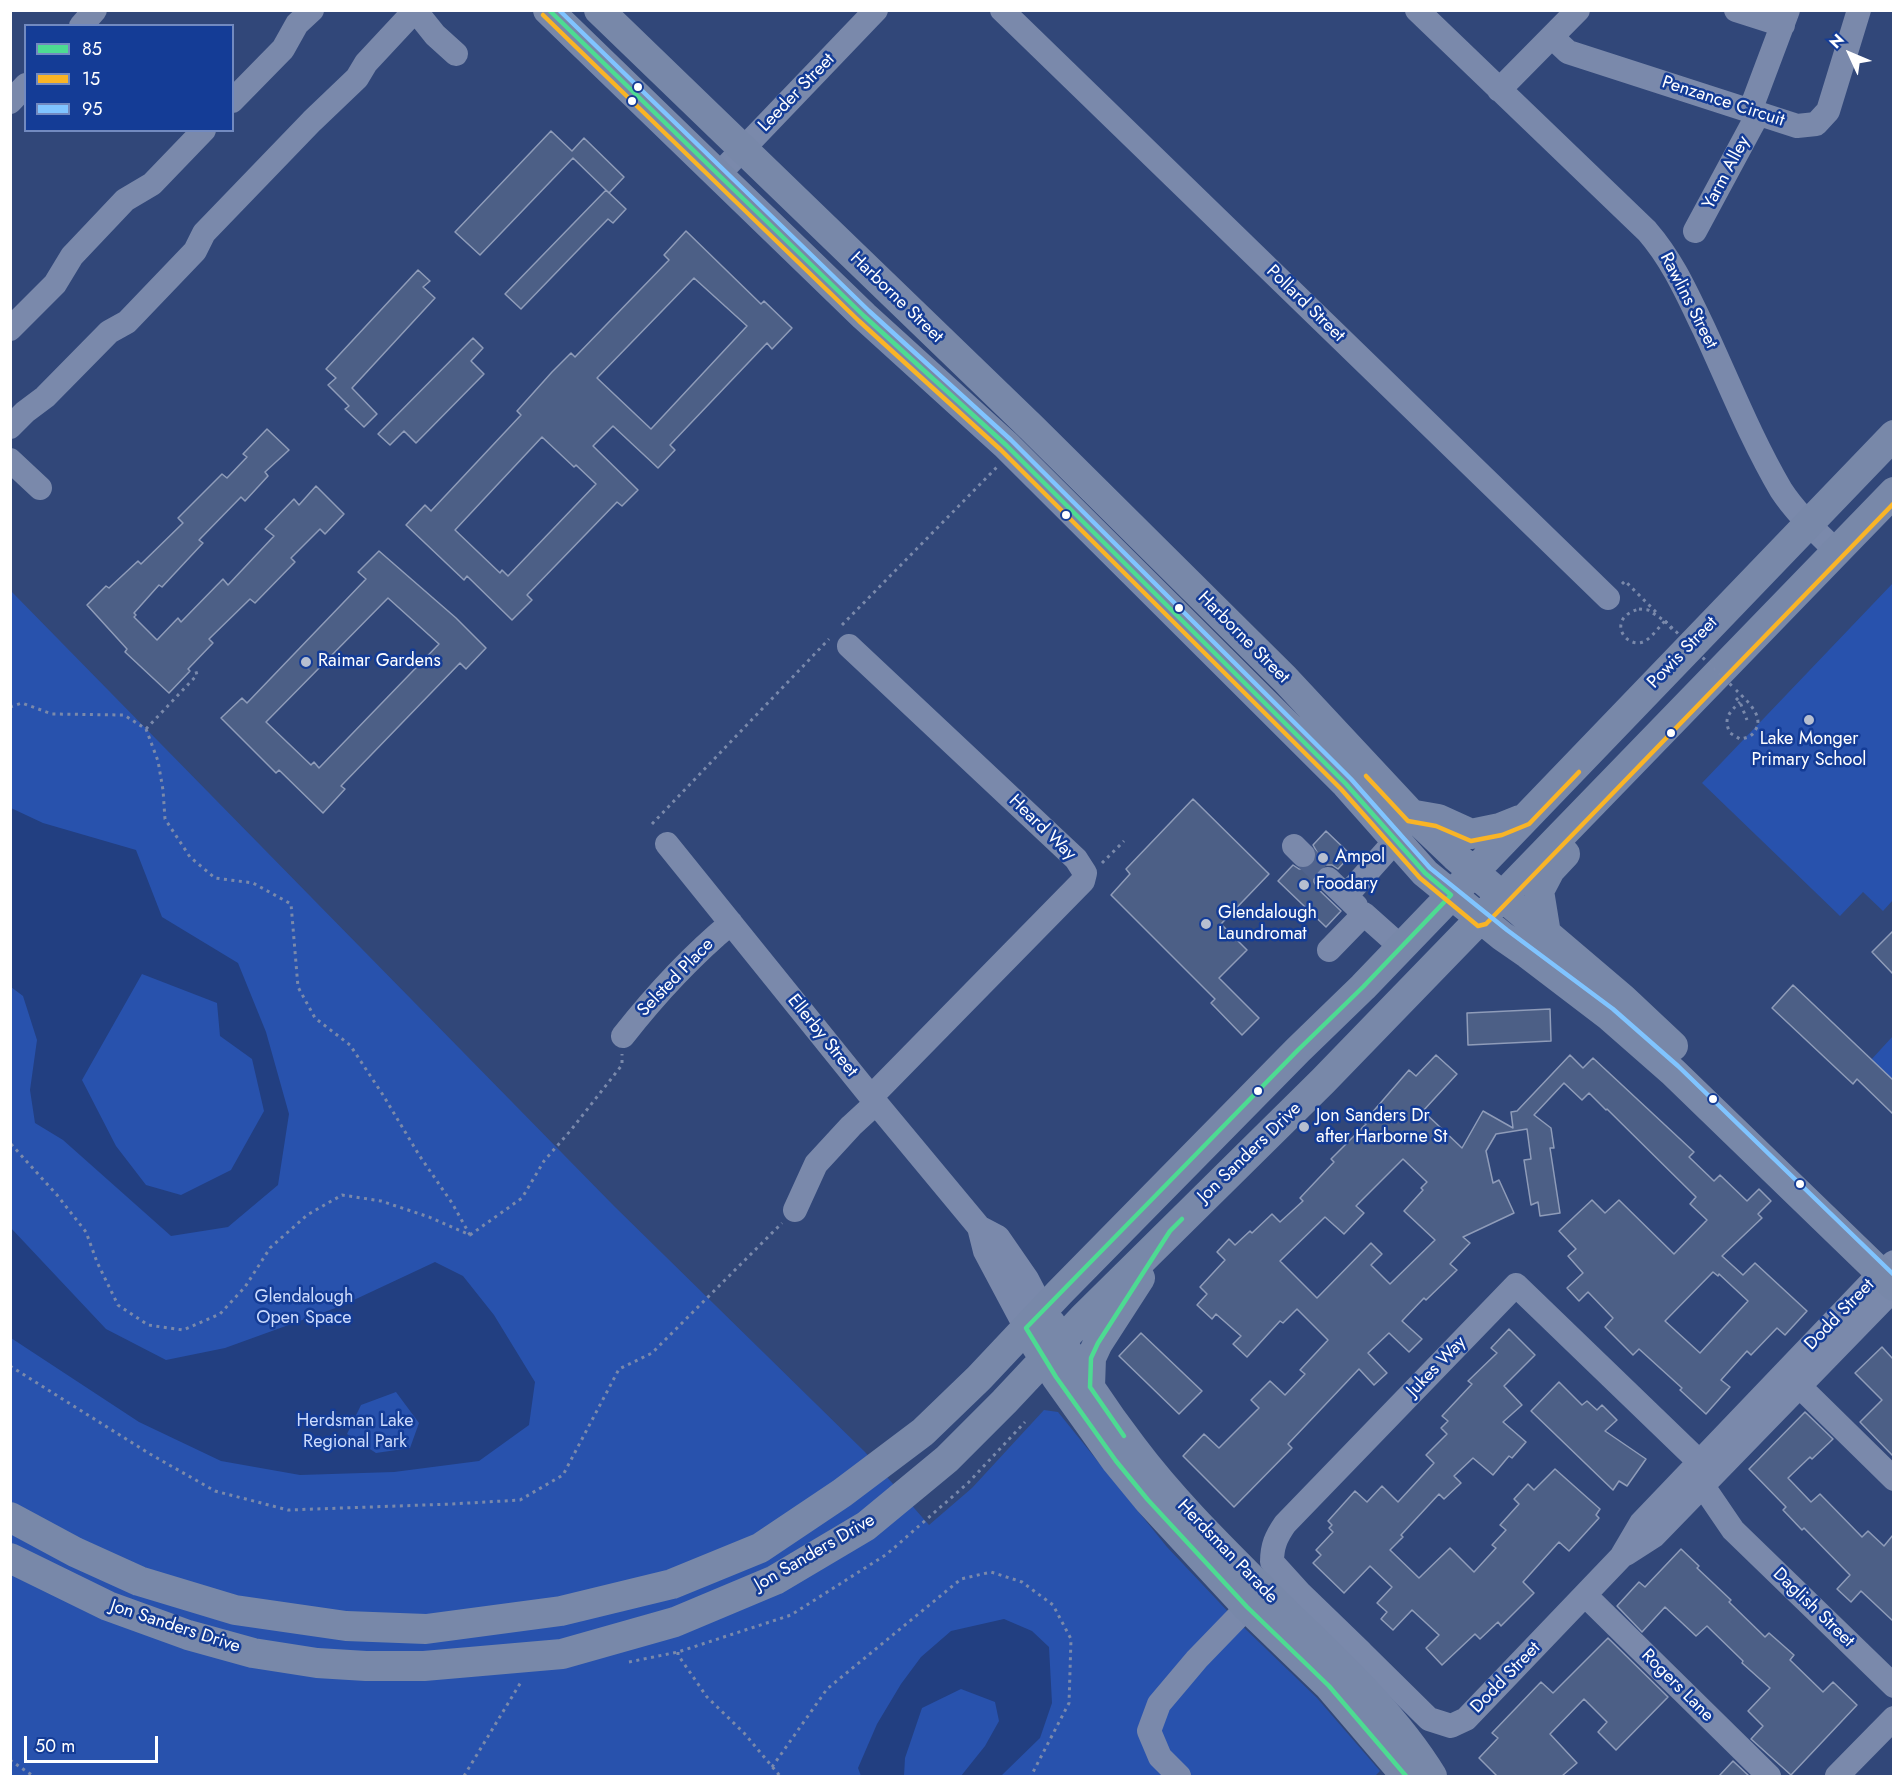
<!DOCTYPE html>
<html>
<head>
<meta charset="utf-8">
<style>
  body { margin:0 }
  #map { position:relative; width:1904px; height:1787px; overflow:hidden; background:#314779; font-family:Jost,sans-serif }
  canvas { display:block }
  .frame { position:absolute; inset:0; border:12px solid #fff; pointer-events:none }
  .legend { position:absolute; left:24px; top:24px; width:210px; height:108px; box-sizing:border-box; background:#143c96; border:2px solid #728ac0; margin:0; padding:8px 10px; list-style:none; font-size:18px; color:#fff }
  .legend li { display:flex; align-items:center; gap:12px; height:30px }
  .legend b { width:30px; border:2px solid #728ac0 }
  .north { position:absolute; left:1820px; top:24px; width:60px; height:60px; -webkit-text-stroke:4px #143c96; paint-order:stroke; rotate:314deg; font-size:16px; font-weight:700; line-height:24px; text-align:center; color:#fff }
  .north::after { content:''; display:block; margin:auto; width:21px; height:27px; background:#fff; clip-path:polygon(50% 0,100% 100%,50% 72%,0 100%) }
  .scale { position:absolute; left:24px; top:1736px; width:134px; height:27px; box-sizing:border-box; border:3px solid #fff; border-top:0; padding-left:8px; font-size:18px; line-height:21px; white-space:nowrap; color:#fff; -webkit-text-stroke:4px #143c96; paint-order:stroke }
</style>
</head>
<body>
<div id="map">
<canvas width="1904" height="1787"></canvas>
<div class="frame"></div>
<ul class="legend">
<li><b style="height:8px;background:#4ddb92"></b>85</li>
<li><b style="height:8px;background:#f9b426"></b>15</li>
<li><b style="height:8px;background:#80c4ff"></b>95</li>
</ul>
<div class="north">N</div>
<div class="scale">50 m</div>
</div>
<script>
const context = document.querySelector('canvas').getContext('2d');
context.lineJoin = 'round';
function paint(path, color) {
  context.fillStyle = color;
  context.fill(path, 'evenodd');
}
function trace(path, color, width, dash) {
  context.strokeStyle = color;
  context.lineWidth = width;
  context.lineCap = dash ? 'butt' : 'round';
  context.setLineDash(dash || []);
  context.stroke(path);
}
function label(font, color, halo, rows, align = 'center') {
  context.font = font + ' Jost,sans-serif';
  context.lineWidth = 5;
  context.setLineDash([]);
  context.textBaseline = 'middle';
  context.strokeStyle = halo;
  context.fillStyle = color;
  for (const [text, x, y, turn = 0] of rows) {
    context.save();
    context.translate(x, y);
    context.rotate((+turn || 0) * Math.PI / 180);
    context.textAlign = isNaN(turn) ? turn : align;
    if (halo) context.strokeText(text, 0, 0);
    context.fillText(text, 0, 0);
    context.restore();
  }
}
paint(new Path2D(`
  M 1893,583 L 1893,900 L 1883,911 L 1863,892 L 1840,916 L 1702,783 Z
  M 10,590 L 614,1206 L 865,1452 L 929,1525 L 972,1488 L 1044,1410 L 1058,1412 L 1167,1547 L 1235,1619 L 1317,1698 L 1380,1771 L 1375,1776 L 11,1776 Z
  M 1893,1036 L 1893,1084 L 1870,1061 Z`), '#2852ad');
paint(new Path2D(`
  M 11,808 L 43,823 L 136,850 L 162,917 L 238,963 L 266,1032 L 289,1114 L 278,1185 L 228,1227 L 171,1236 L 63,1140 L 35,1123 L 30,1090 L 37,1040 L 23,996 L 11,987 ZM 142,974 L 217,1003 L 220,1036 L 252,1059 L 264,1111 L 231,1170 L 181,1195 L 146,1185 L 116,1146 L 82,1080 Z
  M 10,1227 L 106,1329 L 166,1360 L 225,1348 L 341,1306 L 435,1262 L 463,1276 L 494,1315 L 535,1382 L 529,1425 L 479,1461 L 394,1472 L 300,1475 L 221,1461 L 139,1422 L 11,1338 ZM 396,1392 L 419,1423 L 410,1448 L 376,1453 L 347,1434 L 361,1405 Z
  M 1004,1619 L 1032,1631 L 1049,1647 L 1052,1703 L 1040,1738 L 1001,1776 L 961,1776 L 985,1746 L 999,1721 L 995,1702 L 961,1689 L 922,1708 L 905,1758 L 904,1776 L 861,1776 L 858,1768 L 877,1724 L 901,1684 L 921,1657 L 951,1631 Z`), '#223f81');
const building = new Path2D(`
  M 551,131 L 572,151 L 584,138 L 624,177 L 609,193 L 573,158 L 480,255 L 455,232 Z
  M 606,190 L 626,209 L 613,223 L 608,219 L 521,309 L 505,294 Z
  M 686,231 L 761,304 L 764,301 L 792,328 L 772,349 L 767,343 L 670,445 L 675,450 L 658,468 L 613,426 L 593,446 L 638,490 L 622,506 L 617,502 L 527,595 L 532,600 L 512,620 L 467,576 L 464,580 L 406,525 L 425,505 L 431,511 L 521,415 L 517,411 L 552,372 L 571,353 L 575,357 L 669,260 L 664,255 ZM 694,278 L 747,326 L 651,429 L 597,378 ZM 542,437 L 574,467 L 576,465 L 596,484 L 508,576 L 502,570 L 500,573 L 455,530 Z
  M 418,270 L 430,281 L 423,287 L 435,298 L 352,388 L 377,414 L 364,427 L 345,409 L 349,406 L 328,385 L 336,378 L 326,369 Z
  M 473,338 L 483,348 L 471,361 L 484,374 L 416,443 L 404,431 L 390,445 L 378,434 Z
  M 267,429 L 289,450 L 265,472 L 268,476 L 245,501 L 241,497 L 199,540 L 203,543 L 162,587 L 159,585 L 134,613 L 136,615 L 134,617 L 157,640 L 178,618 L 181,622 L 223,579 L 228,585 L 274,536 L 265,529 L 294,499 L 299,505 L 316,486 L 344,514 L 325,534 L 320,529 L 291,558 L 295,562 L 255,603 L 250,599 L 209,639 L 213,643 L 188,669 L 190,671 L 169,693 L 125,652 L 127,649 L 87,605 L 106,586 L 109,588 L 138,561 L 141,564 L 183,523 L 178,518 L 222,474 L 227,478 L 247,457 L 243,454 Z
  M 379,551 L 456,618 L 486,648 L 466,669 L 460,663 L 341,786 L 345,789 L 323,813 L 279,770 L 276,773 L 221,718 L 242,698 L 247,703 L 366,579 L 358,572 ZM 388,598 L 439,644 L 319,768 L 314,762 L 311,765 L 266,722 Z
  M 1193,799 L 1269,874 L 1221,924 L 1247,950 L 1219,978 L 1259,1018 L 1242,1035 L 1211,1003 L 1215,999 L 1111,895 L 1130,874 L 1126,869 Z
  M 1326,831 L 1351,855 L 1338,869 L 1332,865 L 1325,865 L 1318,869 L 1314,875 L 1314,882 L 1318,889 L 1341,911 L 1326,927 L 1278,881 L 1293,865 L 1299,869 L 1306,869 L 1313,865 L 1317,859 L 1317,852 L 1313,845 Z
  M 1893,931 L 1893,974 L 1872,952 Z
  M 1793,985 L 1893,1080 L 1893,1114 L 1857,1079 L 1853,1084 L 1772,1008 Z
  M 1550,1009 L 1551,1041 L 1468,1045 L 1467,1013 Z
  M 1436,1055 L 1457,1074 L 1423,1111 L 1462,1148 L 1483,1111 L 1513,1128 L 1511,1112 L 1517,1111 L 1570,1055 L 1583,1068 L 1593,1058 L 1694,1152 L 1689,1157 L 1714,1181 L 1720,1175 L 1747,1201 L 1759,1189 L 1771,1201 L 1758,1214 L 1762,1218 L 1722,1256 L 1743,1275 L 1755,1263 L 1807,1311 L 1785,1335 L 1777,1328 L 1751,1355 L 1747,1351 L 1721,1380 L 1730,1387 L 1706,1414 L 1680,1390 L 1682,1388 L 1639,1349 L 1633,1355 L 1605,1327 L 1613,1318 L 1588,1292 L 1579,1301 L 1567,1288 L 1583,1273 L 1568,1256 L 1576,1249 L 1559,1231 L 1592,1200 L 1605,1213 L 1619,1200 L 1674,1254 L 1707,1220 L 1690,1204 L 1696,1197 L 1607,1109 L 1606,1110 L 1589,1093 L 1582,1100 L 1564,1083 L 1534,1115 L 1551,1128 L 1554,1148 L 1550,1148 L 1560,1213 L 1540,1216 L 1538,1202 L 1531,1205 L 1524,1160 L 1531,1159 L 1527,1129 L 1496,1134 L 1486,1151 L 1493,1183 L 1499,1180 L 1514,1213 L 1463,1237 L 1470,1243 L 1450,1264 L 1457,1270 L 1426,1300 L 1424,1298 L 1402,1321 L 1422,1339 L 1409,1352 L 1389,1333 L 1368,1353 L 1387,1373 L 1374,1385 L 1359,1369 L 1288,1444 L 1292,1448 L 1234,1507 L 1183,1456 L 1204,1434 L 1219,1448 L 1259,1408 L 1251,1400 L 1270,1381 L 1285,1395 L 1305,1374 L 1300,1370 L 1328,1340 L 1297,1309 L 1283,1323 L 1280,1321 L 1247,1357 L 1233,1344 L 1241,1336 L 1216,1314 L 1212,1319 L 1197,1305 L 1207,1294 L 1200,1287 L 1225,1260 L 1217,1252 L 1229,1239 L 1235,1245 L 1250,1231 L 1252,1233 L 1272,1214 L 1280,1222 L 1303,1201 L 1300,1198 L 1334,1162 L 1331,1159 L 1366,1124 L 1364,1122 L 1409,1070 L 1416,1076 ZM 1403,1159 L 1427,1182 L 1421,1188 L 1423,1190 L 1404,1211 L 1435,1240 L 1390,1284 L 1371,1265 L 1382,1254 L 1371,1243 L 1317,1298 L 1280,1261 L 1325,1217 L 1344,1234 L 1364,1213 L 1356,1206 ZM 1713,1272 L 1718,1276 L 1719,1274 L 1748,1301 L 1700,1353 L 1665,1321 Z
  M 1509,1329 L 1535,1355 L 1504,1386 L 1522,1405 L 1503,1422 L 1526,1442 L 1512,1458 L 1509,1456 L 1493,1475 L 1473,1458 L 1454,1476 L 1461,1483 L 1444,1499 L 1439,1494 L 1401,1535 L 1403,1537 L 1390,1550 L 1419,1578 L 1450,1548 L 1474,1572 L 1496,1548 L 1492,1545 L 1506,1530 L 1500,1525 L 1519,1504 L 1514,1499 L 1528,1484 L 1534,1490 L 1555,1469 L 1600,1509 L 1596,1515 L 1599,1518 L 1569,1551 L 1559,1542 L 1523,1582 L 1534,1593 L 1501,1626 L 1498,1622 L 1480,1639 L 1475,1634 L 1442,1665 L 1426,1648 L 1439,1635 L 1412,1610 L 1393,1630 L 1381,1619 L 1387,1612 L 1377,1603 L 1392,1587 L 1370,1566 L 1344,1593 L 1313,1563 L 1321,1555 L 1316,1550 L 1333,1532 L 1329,1528 L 1332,1525 L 1328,1521 L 1355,1491 L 1367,1502 L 1382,1486 L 1398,1502 L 1434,1463 L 1426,1455 L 1447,1434 L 1441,1428 L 1448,1421 L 1442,1416 L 1472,1384 L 1468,1381 L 1497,1353 L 1491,1348 Z
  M 1141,1333 L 1202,1391 L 1179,1414 L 1119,1356 Z
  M 1882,1347 L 1893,1359 L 1893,1456 L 1860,1422 L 1882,1400 L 1855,1373 Z
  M 1559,1382 L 1582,1405 L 1587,1401 L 1597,1410 L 1602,1405 L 1617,1420 L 1605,1431 L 1646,1459 L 1627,1486 L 1619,1481 L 1613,1490 L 1531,1411 Z
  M 1805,1412 L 1833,1439 L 1812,1459 L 1810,1457 L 1788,1478 L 1811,1502 L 1820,1494 L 1862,1537 L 1868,1531 L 1884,1546 L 1893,1535 L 1893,1621 L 1861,1591 L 1851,1602 L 1837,1589 L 1850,1575 L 1804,1528 L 1802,1530 L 1783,1510 L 1786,1507 L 1749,1469 Z
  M 1681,1549 L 1699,1566 L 1697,1568 L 1731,1600 L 1729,1602 L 1765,1637 L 1769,1633 L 1794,1655 L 1790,1660 L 1823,1692 L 1833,1682 L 1857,1705 L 1791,1775 L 1751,1739 L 1763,1726 L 1748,1711 L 1770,1688 L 1742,1663 L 1743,1661 L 1707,1626 L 1696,1636 L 1665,1607 L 1642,1632 L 1617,1606 L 1639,1582 L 1645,1587 Z
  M 1608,1638 L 1668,1697 L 1616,1750 L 1598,1732 L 1607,1722 L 1584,1699 L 1550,1734 L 1577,1763 L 1562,1776 L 1497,1776 L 1479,1758 L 1498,1738 L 1492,1733 L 1541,1682 L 1553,1693 Z
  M 1733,1761 L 1749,1776 L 1719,1776 Z`);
paint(building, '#4c5f86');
trace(building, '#8f9cb9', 1.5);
trace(new Path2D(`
  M 1303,855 L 1328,879`), '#50638d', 24, [24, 12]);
trace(new Path2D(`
  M 1622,584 L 1625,581 L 1658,614
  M 1639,609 L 1648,610 L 1665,621 C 1659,627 1652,637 1645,641 C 1627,651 1604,619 1639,609 Z
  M 1665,621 L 1672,629
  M 842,625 L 997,467
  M 1736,690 C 1745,699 1764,715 1756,729 C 1753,736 1747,738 1740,739 L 1730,733 C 1723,718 1729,713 1740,702
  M 1736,698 L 1740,702 L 1747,720
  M 10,707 L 22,703 L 52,714 L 124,715 L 146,729 L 158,761 L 163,790 L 165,819 L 190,857 L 215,878 L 253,883 L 291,904 L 298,987 L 315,1018 L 350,1045 L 383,1095 L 419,1155 L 452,1203 L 470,1235 L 429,1217 L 381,1201 L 342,1195 L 307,1215 L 270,1248 L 245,1287 L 220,1314 L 183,1330 L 148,1325 L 118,1305 L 97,1262 L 86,1232 L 57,1195 L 10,1143
  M 146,729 L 197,675 L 195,668
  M 652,824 L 829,639
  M 1102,863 L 1124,841
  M 470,1235 L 522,1198 L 544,1161 L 571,1130 L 622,1065 L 622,1054
  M 10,1366 L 150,1454 L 215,1491 L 288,1510 L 452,1504 L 520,1500 L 563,1475 L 619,1369 L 652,1353 L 782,1223
  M 678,1652 L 678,1655 L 707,1697 L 744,1733 L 780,1776
  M 629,1662 L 678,1652 L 791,1615 L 887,1554 L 968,1483 L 1025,1422
  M 10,1760 L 33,1776
  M 772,1767 L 827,1689 L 961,1579 L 991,1572 L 1022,1582 L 1053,1605 L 1071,1639 L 1069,1703 L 1031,1776
  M 464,1776 L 521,1682`), '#7a89ab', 3, [3, 4.5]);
trace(new Path2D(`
  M 415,10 L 435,35 L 456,54
  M 1002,10 L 1608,598
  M 1417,10 L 1647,231 C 1673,261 1687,294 1704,329 C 1729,383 1751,439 1781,490 C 1796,513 1817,532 1836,551
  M 1736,10 L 1783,25
  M 81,26 L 95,10
  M 1552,37 L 1568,52 L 1797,126 L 1816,124 L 1828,111 L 1859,10
  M 1499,90 L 1578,10
  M 232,101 L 283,49 L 297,24 L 312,10
  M 10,102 L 26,85
  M 1750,111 L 1788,10
  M 718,175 L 876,10
  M 1695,231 L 1758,114
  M 10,329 L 55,284 L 72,256 L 125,200 L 152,184 L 204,130
  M 10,427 L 25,412 L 45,397 L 109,332 L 127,322 L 195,251 L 204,233 L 312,121 L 357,78 L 366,63 L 407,19 L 416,12
  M 10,460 L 40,488
  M 849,646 L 1076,859 L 1085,873 L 1083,881 L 871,1097
  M 667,844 L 876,1103 L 979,1227 L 998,1237 L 1027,1279 L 1043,1310
  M 1294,846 L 1303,855
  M 1328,879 L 1356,906
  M 1346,896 L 1396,840
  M 1329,950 L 1364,914 L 1401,947
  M 623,1036 C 656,994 690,957 731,923
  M 795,1210 L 816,1164 L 851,1126 L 876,1103
  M 979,1227 L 985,1251 L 1026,1328
  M 1789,1376 L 1894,1479
  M 1692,1476 L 1703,1486 L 1733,1530 L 1894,1686
  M 1626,1554 L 1654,1536 L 1894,1289
  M 1585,1595 L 1769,1776
  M 1361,1652 L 1301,1594 L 1272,1562 C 1272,1546 1276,1537 1285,1524 L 1516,1285 L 1713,1475
  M 1332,1682 L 1361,1652 L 1429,1719 L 1451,1726 L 1466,1719 L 1621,1557 L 1641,1523 L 1880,1273 L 1894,1262
  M 1179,1776 L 1160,1757 L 1149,1731 L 1159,1704 L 1197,1659 L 1258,1596
  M 1837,1776 L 1894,1718`), '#7a89ab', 24);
trace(new Path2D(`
  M 548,10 L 864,316 L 1006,445 L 1346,784 L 1425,873 L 1502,936 L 1528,954 L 1608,1015 L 1673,1072 L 1894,1286
  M 599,10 L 1032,428 L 1285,679 L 1412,815 L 1455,856 L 1623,999 L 1673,1046
  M 1415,815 L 1438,819 L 1471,834 L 1500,828 L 1520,820
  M 1546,934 L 1539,891 L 1550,870 L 1565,854
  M 1051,1324 C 1075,1366 1103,1409 1133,1448 C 1172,1500 1219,1546 1265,1592 C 1323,1650 1389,1706 1432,1776
  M 1035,1344 L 1056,1377 L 1116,1461 L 1148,1500 L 1247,1607 L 1329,1686 L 1406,1776
  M 1090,1387 L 1091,1358 L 1098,1343 L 1140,1278
  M 10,1517 L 75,1552 L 139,1581 L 235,1610 L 346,1626 L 426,1629 L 561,1611 L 672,1584 L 760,1548 L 842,1493 L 923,1432 L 979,1378 L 1060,1292 L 1298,1050 L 1363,987 L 1894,435
  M 10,1558 L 108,1606 L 188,1635 L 253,1653 L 317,1663 L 366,1666 L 424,1666 L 562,1654 L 675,1622 L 775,1580 L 866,1526 L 947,1459 L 1004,1402 L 1082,1319 L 1323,1081 L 1894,492`), '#7888a9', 30);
trace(new Path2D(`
  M 1665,621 L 1732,686`), '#7a89ab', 3, [3, 4.5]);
trace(new Path2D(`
  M 549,10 L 864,316 L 1006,445 L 1346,784 L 1425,873 L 1451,895 L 1363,987 L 1298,1050 L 1026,1328 L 1056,1377 L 1116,1461 L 1148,1500 L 1247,1607 L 1329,1686 L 1406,1776
  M 1124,1436 L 1090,1387 L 1091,1358 L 1098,1343 L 1170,1231 L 1182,1219`), '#4ddb92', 4.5);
trace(new Path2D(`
  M 543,15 L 859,321 L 1001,450 L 1341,789 L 1420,878 L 1478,926 L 1486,924 L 1894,503
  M 1366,776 L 1408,821 L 1436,826 L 1471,841 L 1502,835 L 1529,824 L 1579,772`), '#f9b426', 4.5);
trace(new Path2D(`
  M 559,10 L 869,311 L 1011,440 L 1351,779 L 1430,868 L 1507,930 L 1613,1009 L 1678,1066 L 1894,1275`), '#80c4ff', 4.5);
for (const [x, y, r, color] of [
  [638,87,5,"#fff"],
  [632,101,5,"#fff"],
  [1066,515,5,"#fff"],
  [1179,608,5,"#fff"],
  [306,662,6,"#b7bfd0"],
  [1809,720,6,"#b7bfd0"],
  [1671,733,5,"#fff"],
  [1323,858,6,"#b7bfd0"],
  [1304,885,6,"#b7bfd0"],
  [1206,924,6,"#b7bfd0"],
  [1258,1091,5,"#fff"],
  [1713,1099,5,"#fff"],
  [1304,1127,6,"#b7bfd0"],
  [1800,1184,5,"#fff"]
]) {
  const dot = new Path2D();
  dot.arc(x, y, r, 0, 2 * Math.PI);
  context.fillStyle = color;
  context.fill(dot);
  trace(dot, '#143c96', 2);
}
label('18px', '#fff', '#143c96', [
  ["Leeder Street",797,93,-46],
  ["Penzance Circuit",1723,102,18],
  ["Yarm Alley",1727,173,-62],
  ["Harborne Street",896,298,44],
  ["Rawlins Street",1688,301,63],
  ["Pollard Street",1305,304,44],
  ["Harborne Street",1243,638,45],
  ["Powis Street",1683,653,-46],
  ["Heard Way",1042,828,44],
  ["Selsted Place",676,978,-46],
  ["Ellerby Street",822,1036,51],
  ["Jon Sanders Drive",1250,1153,-44],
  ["Dodd Street",1840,1315,-46],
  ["Jukes Way",1437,1367,-46],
  ["Herdsman Parade",1227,1552,46],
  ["Jon Sanders Drive",815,1553,-30],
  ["Daglish Street",1813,1608,44],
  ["Jon Sanders Drive",175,1627,18],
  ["Dodd Street",1506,1678,-46],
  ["Rogers Lane",1677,1686,45]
]);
label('18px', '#fff', '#143c96', [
  ["Raimar Gardens",318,662],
  ["Lake Monger",1809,740,"center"],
  ["Primary School",1809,761,"center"],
  ["Ampol",1335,858],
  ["Foodary",1316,885],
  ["Glendalough",1218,914],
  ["Laundromat",1218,935],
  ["Jon Sanders Dr",1316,1117],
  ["after Harborne St",1316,1138]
], 'left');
label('18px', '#ccdbfd', '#143c96', [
  ["Glendalough",304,1298],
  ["Open Space",304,1319],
  ["Herdsman Lake",355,1422],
  ["Regional Park",355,1443]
]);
</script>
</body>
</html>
